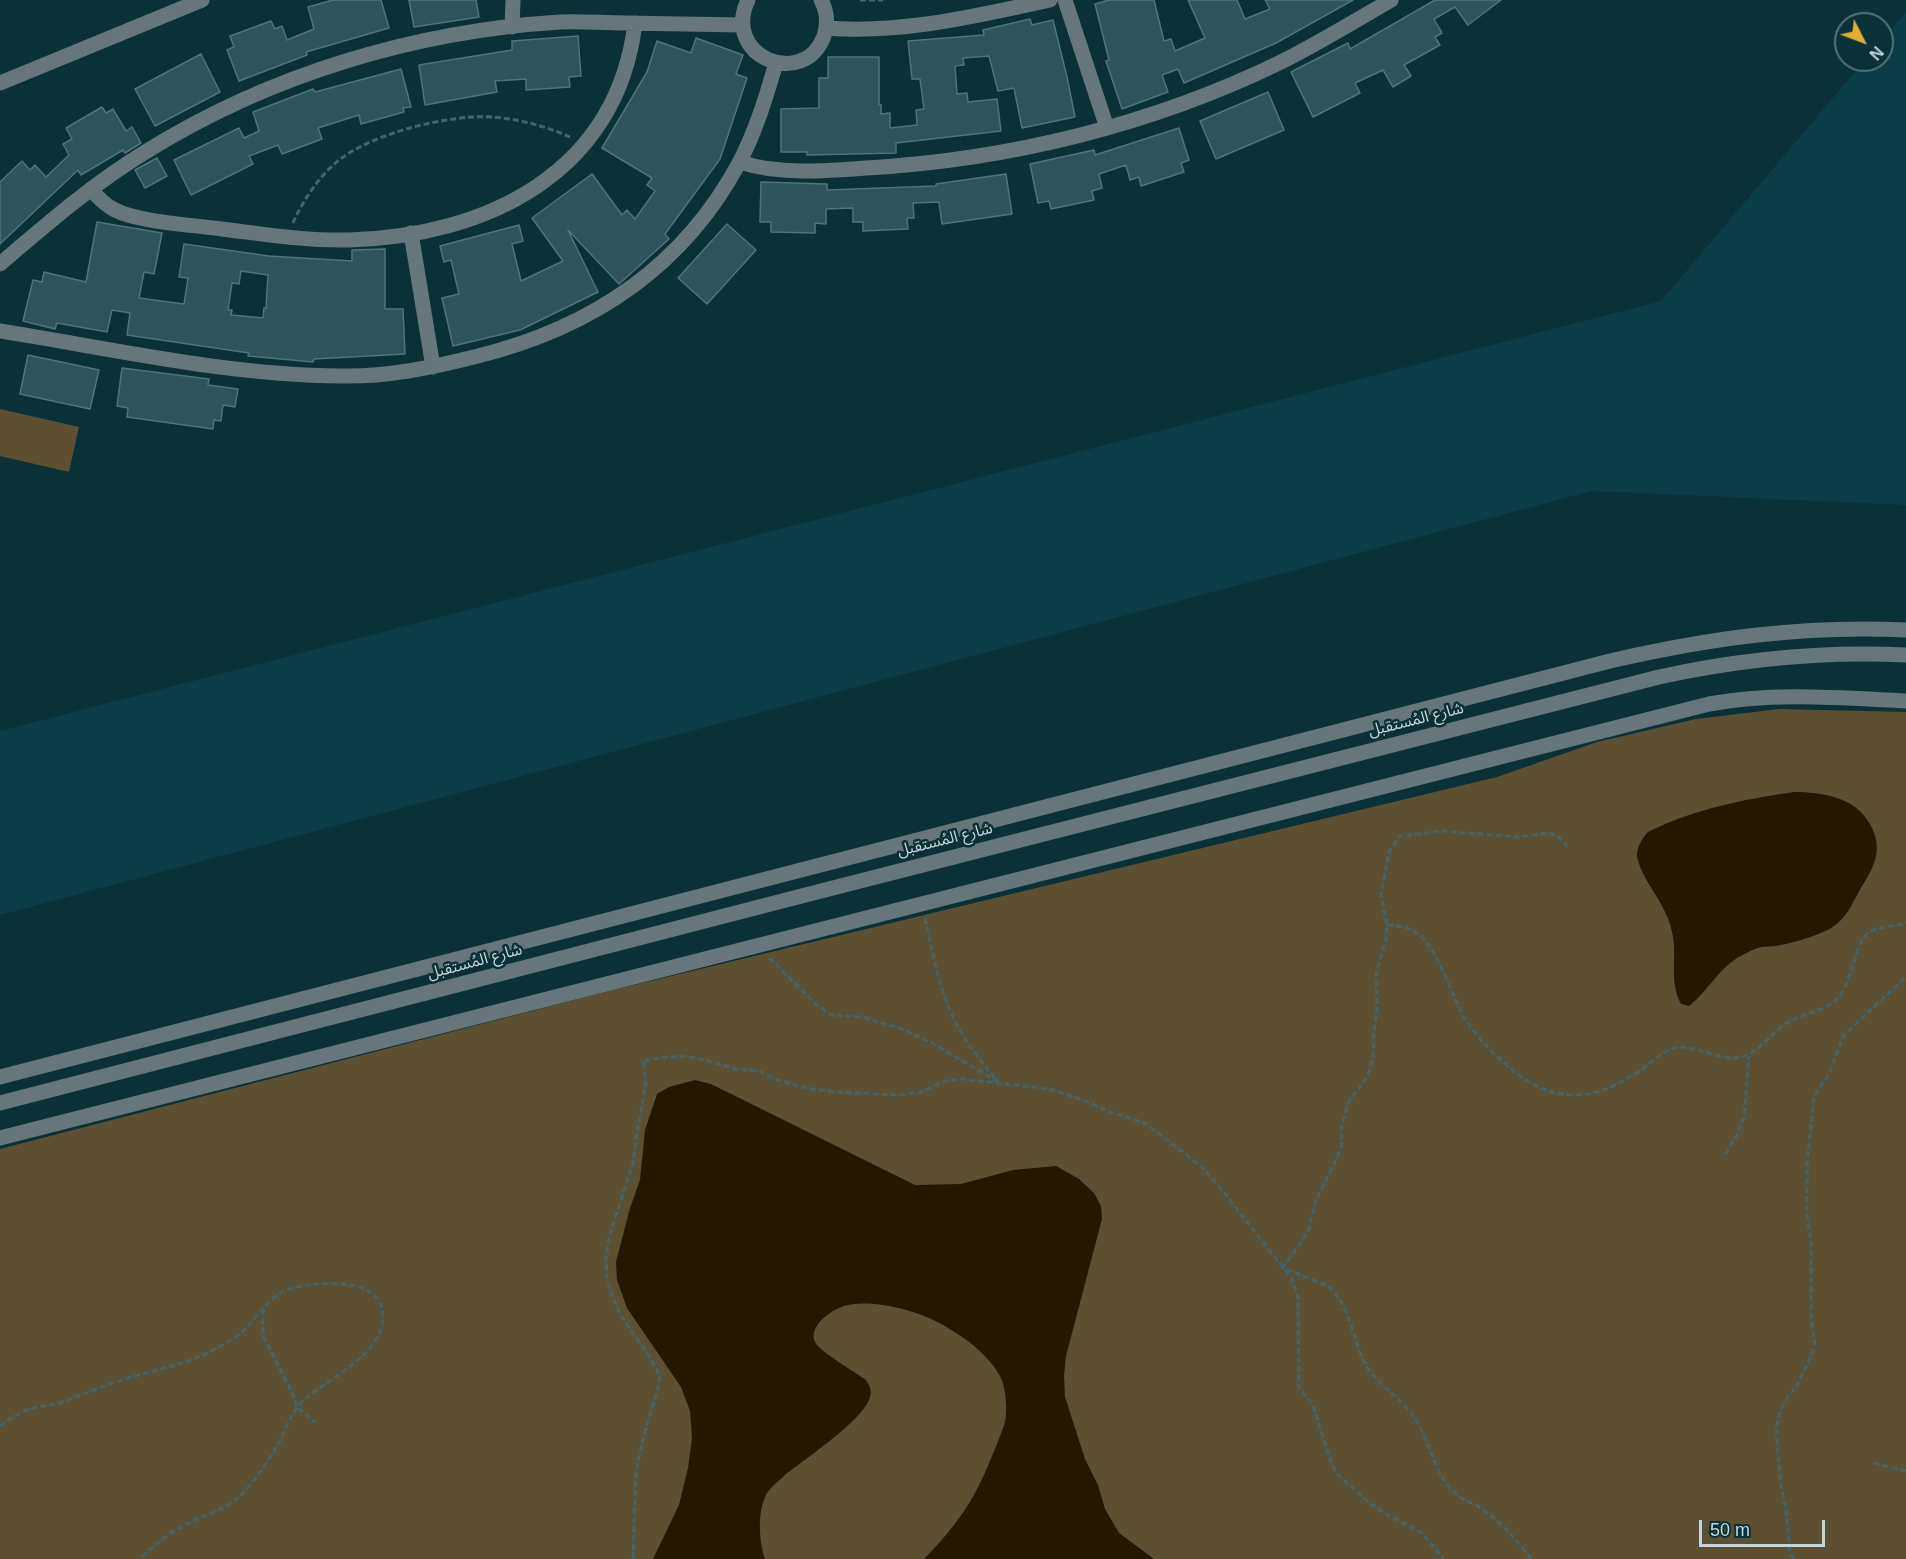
<!DOCTYPE html>
<html>
<head>
<meta charset="utf-8">
<style>
  body { margin:0 }
  #map { position:relative; width:1906px; height:1559px; overflow:hidden; background:#0b3138; font-family:Arial,sans-serif }
  canvas { display:block }
  .north { position:absolute; left:1834px; top:12px; width:60px; height:60px; box-sizing:border-box; background:#0b3138; border:2px solid #547379; border-radius:50%; rotate:132deg; font-size:16px; font-weight:700; line-height:24px; text-align:center; color:#c2d5da }
  .north::after { content:''; display:block; margin:auto; width:21px; height:27px; background:#e1af34; clip-path:polygon(50% 0,100% 100%,50% 72%,0 100%) }
  .scale { position:absolute; left:1699px; top:1520px; width:126px; height:27px; box-sizing:border-box; border:3px solid #c2d5da; border-top:0; padding-left:8px; font-size:18px; line-height:21px; white-space:nowrap; color:#c2d5da; -webkit-text-stroke:4px #0b3138; paint-order:stroke }
</style>
</head>
<body>
<div id="map">
<canvas width="1906" height="1559"></canvas>
<div class="north">N</div>
<div class="scale">50 m</div>
</div>
<script>
const context = document.querySelector('canvas').getContext('2d');
context.lineJoin = 'round';
function paint(path, color) {
  context.fillStyle = color;
  context.fill(path, 'evenodd');
}
function trace(path, color, width, dash) {
  context.strokeStyle = color;
  context.lineWidth = width;
  context.lineCap = dash ? 'butt' : 'round';
  context.setLineDash(dash || []);
  context.stroke(path);
}
function label(font, color, halo, rows, align = 'center') {
  context.font = font + ' Arial,"Noto Sans Arabic",sans-serif';
  context.lineWidth = 5;
  context.setLineDash([]);
  context.textBaseline = 'middle';
  context.strokeStyle = halo;
  context.fillStyle = color;
  for (const [text, x, y, turn = 0] of rows) {
    context.save();
    context.translate(x, y);
    context.rotate((+turn || 0) * Math.PI / 180);
    context.textAlign = isNaN(turn) ? turn : align;
    if (halo) context.strokeText(text, 0, 0);
    context.fillText(text, 0, 0);
    context.restore();
  }
}
paint(new Path2D(`
  M 1906,12 L 1906,505 L 1592,491 L 0,915 L 0,731 L 1661,301 L 1865,60 L 1882,60 L 1882,40 Z`), '#0a3d47');
paint(new Path2D(`
  M 0,409 L 79,427 L 69,472 L 0,456 Z
  M 1779,709 L 1906,712 L 1906,1559 L 0,1559 L 0,1149 L 605,992 L 1497,777 L 1597,742 L 1696,719 Z`), '#5c4f32');
paint(new Path2D(`
  M 1794,792 C 1822,792 1855,797 1870,824 C 1882,846 1877,862 1864,883 C 1856,895 1850,912 1839,922 C 1827,934 1793,943 1776,946 C 1770,947 1763,946 1758,948 C 1751,950 1743,955 1737,958 C 1717,971 1707,992 1689,1006 L 1681,1004 C 1668,979 1678,957 1672,932 C 1667,904 1643,883 1637,857 C 1636,849 1642,838 1648,832 C 1653,829 1660,827 1665,824 C 1705,807 1751,798 1794,792 Z
  M 695,1080 L 711,1084 L 915,1185 L 961,1184 L 1013,1170 L 1056,1166 L 1079,1179 L 1094,1193 L 1101,1206 L 1102,1219 L 1066,1356 L 1064,1376 L 1065,1397 L 1085,1459 L 1098,1485 L 1105,1509 L 1119,1533 L 1154,1559 L 924,1559 C 936,1547 947,1534 957,1521 C 975,1498 986,1471 997,1444 C 1000,1435 1006,1424 1006,1414 C 1007,1404 1005,1387 1001,1378 C 989,1354 963,1336 941,1324 C 917,1310 870,1298 844,1306 C 831,1310 808,1326 815,1342 C 820,1352 855,1372 866,1380 C 870,1386 872,1390 870,1397 C 865,1419 805,1459 785,1475 C 779,1481 770,1487 766,1495 C 757,1513 759,1541 765,1559 L 653,1559 L 679,1505 L 688,1468 L 692,1438 L 690,1411 L 681,1387 L 627,1308 L 617,1280 L 616,1262 L 630,1208 L 640,1180 L 645,1130 L 657,1094 L 669,1087 Z`), '#241800');
const building = new Path2D(`
  M 333,0 L 381,0 L 389,28 L 306,52 L 307,55 L 239,81 L 227,50 L 234,47 L 230,36 L 271,21 L 275,29 L 282,26 L 287,40 L 314,29 L 308,7 Z
  M 409,0 L 476,0 L 479,17 L 414,27 Z
  M 1109,0 L 1154,0 L 1164,41 L 1171,39 L 1175,51 L 1205,38 L 1188,0 L 1237,0 L 1245,19 L 1270,9 L 1265,0 L 1353,0 L 1276,43 L 1184,83 L 1178,69 L 1162,75 L 1168,92 L 1122,109 L 1106,61 L 1109,60 L 1095,4 Z
  M 1435,0 L 1501,0 L 1468,25 L 1455,7 L 1434,19 L 1442,33 L 1435,37 L 1440,45 L 1404,65 L 1411,76 L 1393,87 L 1383,70 L 1355,83 L 1360,93 L 1313,117 L 1291,72 L 1348,43 L 1350,49 Z
  M 1030,19 L 1032,25 L 1053,20 L 1067,77 L 1075,117 L 1022,128 L 1014,88 L 998,91 L 989,56 L 963,58 L 964,65 L 955,66 L 957,94 L 967,93 L 968,102 L 997,99 L 1001,131 L 896,143 L 896,153 L 807,155 L 807,152 L 781,152 L 781,109 L 819,108 L 819,78 L 828,78 L 828,57 L 879,57 L 879,105 L 881,105 L 881,114 L 890,113 L 890,128 L 917,125 L 916,110 L 924,109 L 920,79 L 912,79 L 908,41 L 984,35 L 983,30 Z
  M 578,36 L 581,76 L 569,77 L 570,87 L 526,90 L 526,79 L 495,81 L 497,92 L 425,105 L 419,65 L 512,50 L 512,41 Z
  M 696,38 L 743,55 L 736,74 L 747,78 L 720,159 L 665,234 L 669,239 L 619,284 L 568,230 L 598,292 L 520,330 L 453,346 L 442,298 L 459,294 L 451,260 L 444,262 L 440,246 L 519,225 L 523,241 L 512,244 L 521,281 L 563,261 L 532,218 L 592,174 L 622,215 L 627,210 L 635,219 L 655,191 L 647,185 L 652,178 L 602,148 L 647,72 L 657,41 L 691,53 Z
  M 201,54 L 220,92 L 155,126 L 135,89 Z
  M 401,69 L 411,107 L 403,108 L 404,112 L 361,124 L 359,115 L 318,128 L 322,139 L 282,154 L 278,145 L 249,156 L 253,164 L 191,195 L 174,160 L 239,128 L 244,138 L 259,131 L 253,112 L 313,89 L 315,92 Z
  M 1268,92 L 1284,130 L 1216,159 L 1200,121 Z
  M 102,107 L 106,113 L 113,109 L 126,131 L 132,127 L 141,143 L 125,153 L 123,150 L 81,175 L 78,170 L 0,244 L 0,182 L 22,161 L 30,170 L 35,165 L 46,177 L 69,155 L 63,144 L 72,139 L 66,128 Z
  M 1179,128 L 1189,160 L 1181,163 L 1184,172 L 1141,186 L 1139,177 L 1130,180 L 1126,165 L 1099,174 L 1102,188 L 1092,191 L 1094,200 L 1051,209 L 1049,201 L 1038,203 L 1030,164 L 1094,150 L 1095,155 Z
  M 157,158 L 167,176 L 145,188 L 135,170 Z
  M 1006,174 L 1012,214 L 942,224 L 939,202 L 913,203 L 914,218 L 907,218 L 908,229 L 863,231 L 863,222 L 853,222 L 853,208 L 826,209 L 826,224 L 815,223 L 815,233 L 771,232 L 771,222 L 760,222 L 761,182 L 827,184 L 827,190 L 936,186 L 936,184 Z
  M 97,222 L 162,233 L 154,274 L 144,272 L 139,298 L 184,304 L 188,278 L 179,277 L 184,244 L 269,256 L 352,261 L 352,250 L 385,249 L 385,309 L 403,309 L 405,354 L 314,359 L 313,362 L 248,356 L 249,353 L 127,335 L 130,313 L 112,310 L 107,332 L 57,323 L 55,329 L 23,321 L 33,280 L 42,282 L 44,272 L 86,282 ZM 241,271 L 268,275 L 266,308 L 264,308 L 263,318 L 231,315 L 232,310 L 228,310 L 232,283 L 239,284 Z
  M 727,224 L 756,250 L 707,304 L 678,278 Z
  M 28,355 L 99,370 L 90,409 L 20,394 Z
  M 122,368 L 209,379 L 208,385 L 238,389 L 235,407 L 223,405 L 221,421 L 214,420 L 213,429 L 127,417 L 128,408 L 117,406 Z`);
paint(building, '#2f535b');
trace(building, '#4f737c', 1.5);
trace(new Path2D(`
  M 860,0 L 883,0
  M 293,223 C 304,198 323,170 346,155 C 380,133 432,120 472,117 C 504,115 541,124 570,137
  M 925,918 C 932,948 937,980 949,1008 C 959,1035 980,1060 998,1082
  M 1387,925 C 1395,926 1403,926 1410,929 C 1439,943 1449,994 1466,1020 C 1480,1042 1509,1070 1531,1083 C 1572,1106 1609,1093 1645,1067 C 1654,1060 1663,1051 1675,1048 C 1691,1044 1715,1058 1733,1058 C 1756,1058 1767,1036 1784,1025 C 1800,1014 1823,1012 1837,999 C 1853,983 1855,938 1871,931 C 1882,926 1895,927 1906,923
  M 769,958 L 817,1005 L 831,1015 L 862,1017 L 902,1029 L 932,1043 L 998,1082
  M 1725,1154 L 1737,1135 L 1744,1117 L 1749,1056
  M 263,1309 L 263,1336 L 292,1392 L 297,1407 L 315,1422
  M 0,1426 C 8,1420 17,1414 27,1410 C 38,1406 51,1406 62,1402 C 87,1393 110,1383 135,1376 C 160,1369 184,1364 208,1353 C 217,1348 228,1343 236,1337 C 256,1322 267,1294 293,1288 C 316,1282 375,1277 382,1308 C 391,1352 330,1376 304,1400 C 291,1412 287,1427 279,1442 C 269,1460 254,1483 239,1497 C 223,1510 204,1515 187,1524 C 169,1533 154,1545 140,1559
  M 1874,1463 L 1906,1471
  M 633,1559 L 636,1472 L 644,1435 L 658,1388 L 660,1376 L 649,1356 L 620,1314 L 612,1295 L 607,1279 L 606,1259 L 609,1237 L 633,1163 L 637,1132 L 646,1083 L 643,1061 L 665,1057 L 686,1056 L 705,1060 L 736,1069 L 759,1071 L 775,1079 L 806,1088 L 837,1092 L 899,1095 L 921,1092 L 945,1081 L 961,1079 L 1050,1089 L 1083,1100 L 1110,1112 L 1145,1123 L 1203,1168 L 1218,1185 L 1292,1279 L 1298,1298 L 1299,1377 L 1298,1385 L 1313,1406 L 1332,1465 L 1337,1474 L 1366,1500 L 1382,1512 L 1422,1533 L 1444,1559
  M 1531,1559 C 1517,1540 1499,1520 1479,1507 C 1472,1502 1462,1500 1455,1493 C 1433,1473 1431,1442 1414,1417 C 1401,1398 1380,1387 1367,1367 C 1352,1342 1352,1307 1328,1286 L 1283,1268 L 1308,1232 L 1316,1200 L 1336,1160 L 1342,1144 L 1341,1130 L 1348,1103 L 1367,1077 L 1373,1059 L 1374,1030 L 1377,1010 L 1376,974 L 1386,939 L 1387,925 L 1381,895 L 1389,852 L 1400,836 L 1442,831 L 1518,837 L 1548,833 L 1558,836 L 1568,847
  M 1794,1559 L 1790,1554 L 1786,1508 L 1781,1486 L 1776,1432 L 1778,1418 L 1784,1403 L 1797,1385 L 1808,1363 L 1815,1344 L 1811,1318 L 1811,1243 L 1807,1214 L 1807,1163 L 1814,1097 L 1830,1072 L 1843,1036 L 1906,977`), '#43646a', 3, [6, 3]);
trace(new Path2D(`
  M 748,0 C 721,57 804,90 824,36 C 828,24 827,11 821,0
  M 1065,0 L 1107,128
  M 512,27 L 513,0
  M 826,28 C 902,34 976,16 1050,0
  M 0,83 L 202,0
  M 740,162 C 778,175 826,171 866,168 C 1008,160 1152,125 1281,62 C 1319,43 1355,21 1391,0
  M 91,189 C 98,198 105,205 115,210 C 138,222 194,225 222,229 C 263,234 306,241 349,240 C 487,236 617,173 635,23
  M 411,233 L 433,367
  M 0,264 C 47,224 94,183 147,151 C 271,74 416,31 560,22 C 581,21 603,23 624,23 C 663,24 703,24 742,25
  M 0,331 C 113,349 226,375 341,376 C 386,377 430,368 474,357 C 590,329 682,269 739,163 C 756,131 766,97 776,63
  M 0,1077 L 1610,661 C 1710,638 1804,625 1906,630
  M 0,1103 L 821,891 L 1659,677 C 1741,659 1822,651 1906,655
  M 0,1138 L 1709,704 C 1775,692 1840,698 1906,701`), '#66767a', 15);
label('16px', '#c2d5da', '#0b3138', [
  ["شارع المُستقبل",1416,720,-14],
  ["شارع المُستقبل",945,840,-14],
  ["شارع المُستقبل",475,962,-15]
]);
</script>
</body>
</html>
